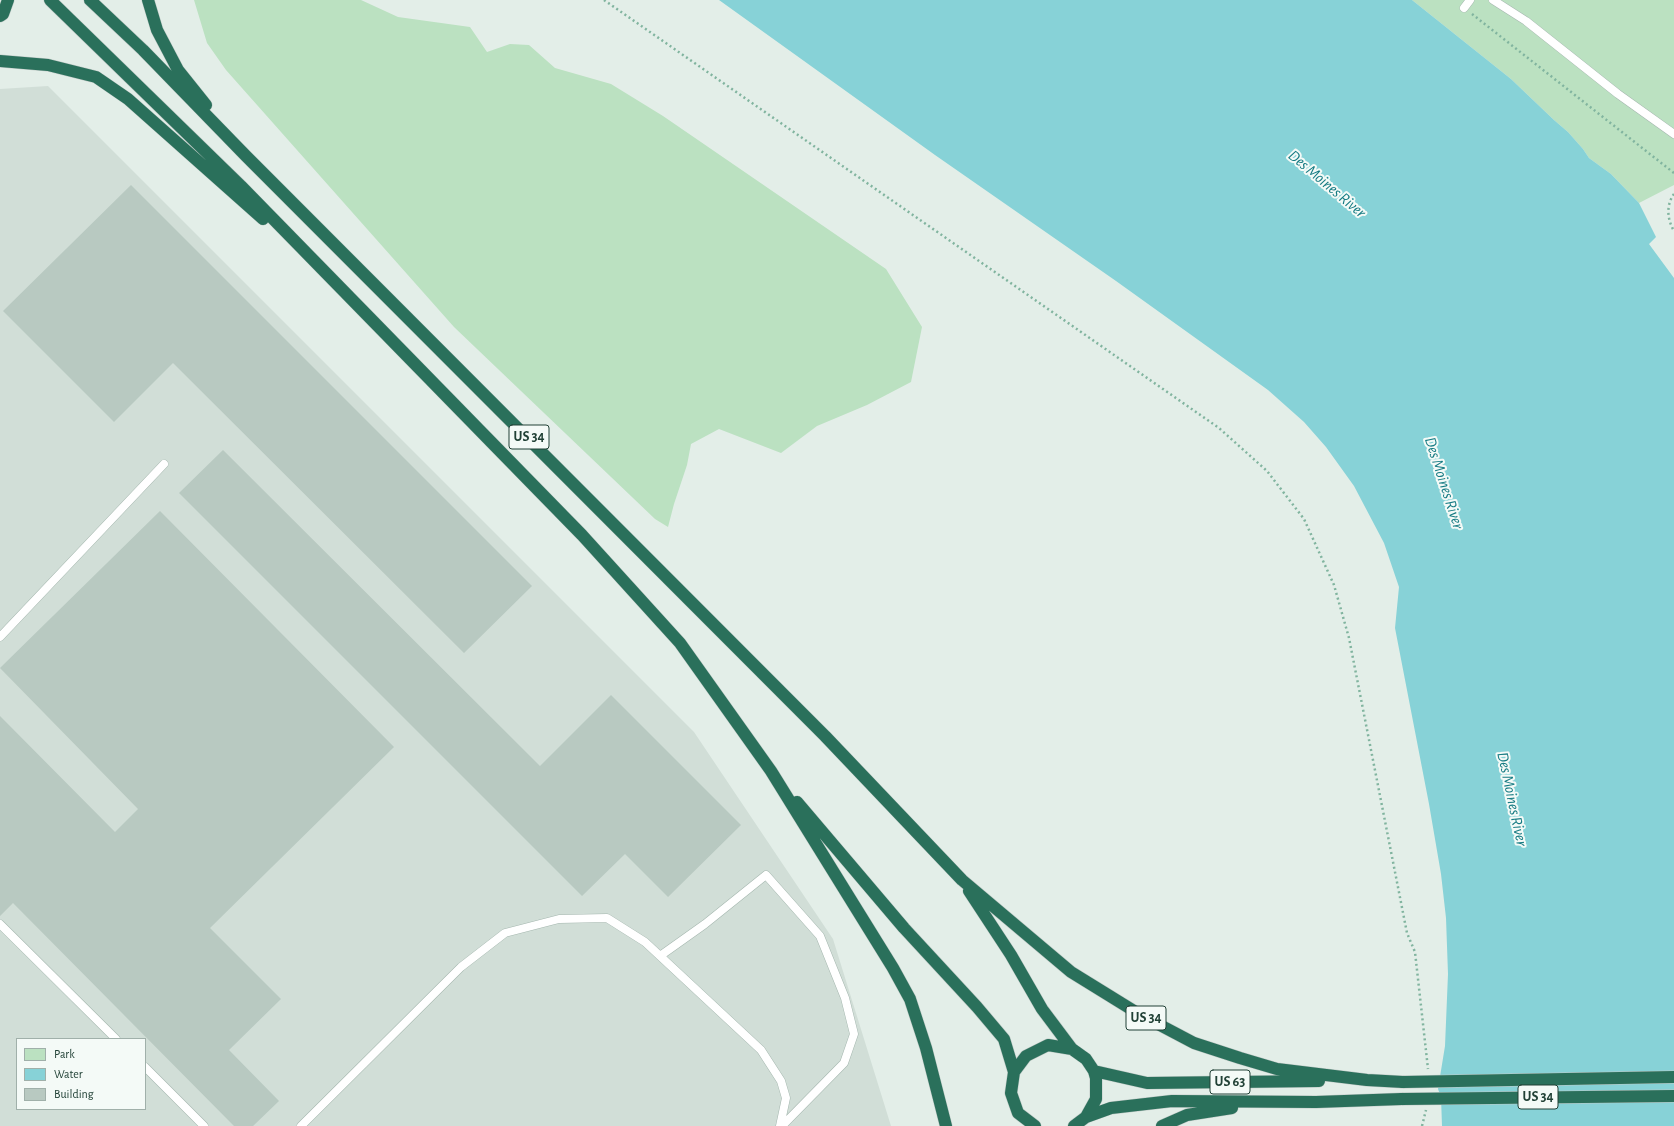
<!DOCTYPE html>
<html>
<head>
<meta charset="utf-8">
<style>
  body { margin:0 }
  #map { position:relative; width:1674px; height:1126px; overflow:hidden; background:#e3eee8; font-family:"Alegreya Sans",sans-serif }
  canvas { display:block }
  .legend { position:absolute; left:16px; top:1038px; width:130px; height:72px; box-sizing:border-box; background:#f4faf7; border:1px solid #a0b0aa; margin:0; padding:5px 7px; list-style:none; font-size:12px; color:#214136 }
  .legend li { display:flex; align-items:center; gap:8px; height:20px }
  .legend b { width:20px; border:1px solid #a0b0aa }
</style>
</head>
<body>
<div id="map">
<canvas width="1674" height="1126"></canvas>
<ul class="legend">
<li><b style="height:11px;background:#bbe1c1"></b>Park</li>
<li><b style="height:11px;background:#87d2d7"></b>Water</li>
<li><b style="height:11px;background:#b8c9c1"></b>Building</li>
</ul>
</div>
<script>
const context = document.querySelector('canvas').getContext('2d');
context.lineJoin = 'round';
function paint(path, color) {
  context.fillStyle = color;
  context.fill(path, 'evenodd');
}
function trace(path, color, width, dash) {
  context.strokeStyle = color;
  context.lineWidth = width;
  context.lineCap = dash ? 'butt' : 'round';
  context.setLineDash(dash || []);
  context.stroke(path);
}
function label(font, color, halo, rows, align = 'center') {
  context.font = font + ' "Alegreya Sans",sans-serif';
  context.lineWidth = 4;
  context.setLineDash([]);
  context.textBaseline = 'middle';
  context.strokeStyle = halo;
  context.fillStyle = color;
  for (const [text, x, y, turn = 0] of rows) {
    context.save();
    context.translate(x, y);
    context.rotate((+turn || 0) * Math.PI / 180);
    context.textAlign = isNaN(turn) ? turn : align;
    if (halo) context.strokeText(text, 0, 0);
    context.fillText(text, 0, 0);
    context.restore();
  }
}
paint(new Path2D(`
  M 48,86 L 694,732 L 833,939 L 891,1126 L 0,1126 L 0,89 ZM 17,1039 L 145,1039 L 145,1109 L 17,1109 Z`), '#d1ded7');
paint(new Path2D(`
  M 194,0 L 361,0 L 398,17 L 470,27 L 487,52 L 510,44 L 529,45 L 555,68 L 611,84 L 663,116 L 886,269 L 922,327 L 911,382 L 867,405 L 817,426 L 781,453 L 719,429 L 691,444 L 687,465 L 674,504 L 668,527 L 655,519 L 454,327 L 226,70 L 207,43 Z
  M 1412,0 L 1674,0 L 1674,185 L 1639,203 L 1611,174 L 1589,158 L 1583,149 L 1568,132 L 1554,120 L 1511,79 Z`), '#bbe1c1');
paint(new Path2D(`
  M 719,0 L 1412,0 L 1511,79 L 1554,120 L 1568,132 L 1583,149 L 1589,158 L 1611,174 L 1639,203 L 1656,237 L 1649,244 L 1674,278 L 1674,1126 L 1442,1126 L 1441,1097 L 1438,1089 L 1445,1046 L 1448,974 L 1446,918 L 1441,874 L 1429,804 L 1395,628 L 1399,587 L 1384,543 L 1354,486 L 1326,447 L 1304,422 L 1268,390 L 1116,281 L 935,155 Z`), '#87d2d7');
paint(new Path2D(`
  M 131,185 L 532,586 L 464,653 L 173,363 L 114,422 L 3,311 Z
  M 223,450 L 540,766 L 611,695 L 741,825 L 668,897 L 625,854 L 582,896 L 179,493 Z
  M 160,511 L 394,747 L 210,928 L 281,999 L 229,1050 L 279,1101 L 253,1126 L 234,1126 L 13,903 L 0,916 L 0,716 L 115,832 L 138,809 L 0,668 Z`), '#b8c9c1');
const lane = new Path2D(`
  M 1493,0 L 1526,21 L 1618,94 L 1674,134
  M 1464,8 L 1470,0
  M 0,637 L 164,464
  M 0,924 L 116,1039
  M 660,956 L 705,924 L 766,875 L 820,936 L 845,998 L 854,1034 L 844,1063 L 782,1126
  M 145,1067 L 204,1126
  M 301,1126 L 461,967 L 505,933 L 559,919 L 607,918 L 645,942 L 761,1050 L 781,1081 L 786,1098 L 780,1126`);
const highway = new Path2D(`
  M 50,0 L 241,186 L 582,535 L 680,643 L 771,771 L 893,968 L 910,999 L 926,1048 L 946,1126
  M 90,0 L 143,50 L 246,156 L 825,736 L 962,880 L 1071,972 L 1139,1014 L 1194,1043 L 1240,1058 L 1277,1069 L 1367,1080 L 1403,1082
  M 148,0 L 157,30 L 178,70 L 206,105
  M 0,16 L 3,14 L 8,0
  M 0,61 L 48,65 L 96,77 L 128,99 L 263,219
  M 797,802 L 904,928 L 977,1007 L 1004,1039 L 1014,1072 L 1011,1093 L 1018,1113 L 1035,1126
  M 969,891 L 1011,955 L 1042,1009 L 1072,1049 L 1086,1059 L 1094,1071 L 1096,1078 L 1096,1099 L 1086,1117
  M 1094,1071 L 1147,1083 L 1319,1081
  M 1014,1072 L 1026,1056 L 1048,1045 L 1072,1049
  M 1074,1126 L 1086,1117 L 1111,1108 L 1172,1101 L 1316,1102 L 1402,1099
  M 1162,1126 L 1187,1115 L 1232,1108`);
trace(lane, '#a5b7af', 9);
trace(highway, '#c1cac7', 13);
trace(new Path2D(`
  M 604,0 L 1219,428 L 1267,471 L 1304,519 L 1334,585 L 1349,638 L 1407,933 L 1415,952 L 1428,1069
  M 1472,14 L 1674,173
  M 1674,194 C 1666,205 1667,219 1674,231
  M 1422,1126 L 1426,1110`), '#81b49f', 2.5, [2, 3]);
trace(lane, '#fff', 8);
trace(highway, '#2a705b', 12);
const highwayBridge = new Path2D(`
  M 1403,1082 L 1674,1077
  M 1402,1099 L 1674,1096`);
trace(highwayBridge, '#c1cac7', 13, []);
trace(highwayBridge, '#2a705b', 12);
for (const [x, y, w] of [
  [529,437,40],
  [1146,1018,40],
  [1230,1082,40],
  [1538,1097,40]
]) {
  const box = new Path2D();
  box.roundRect(x - w / 2, y - 12, w, 24, 3);
  context.fillStyle = '#f4faf7';
  context.fill(box);
  trace(box, '#214136', 1);
}
label('bold 14px', '#214136', null, [
  ["US 34",529,437],
  ["US 34",1146,1018],
  ["US 63",1230,1082],
  ["US 34",1538,1097]
]);
label('italic 16px', '#167b83', '#f4faf7', [
  ["Des Moines River",1327,184,40],
  ["Des Moines River",1444,483,72],
  ["Des Moines River",1512,799,78]
]);
</script>
</body>
</html>
